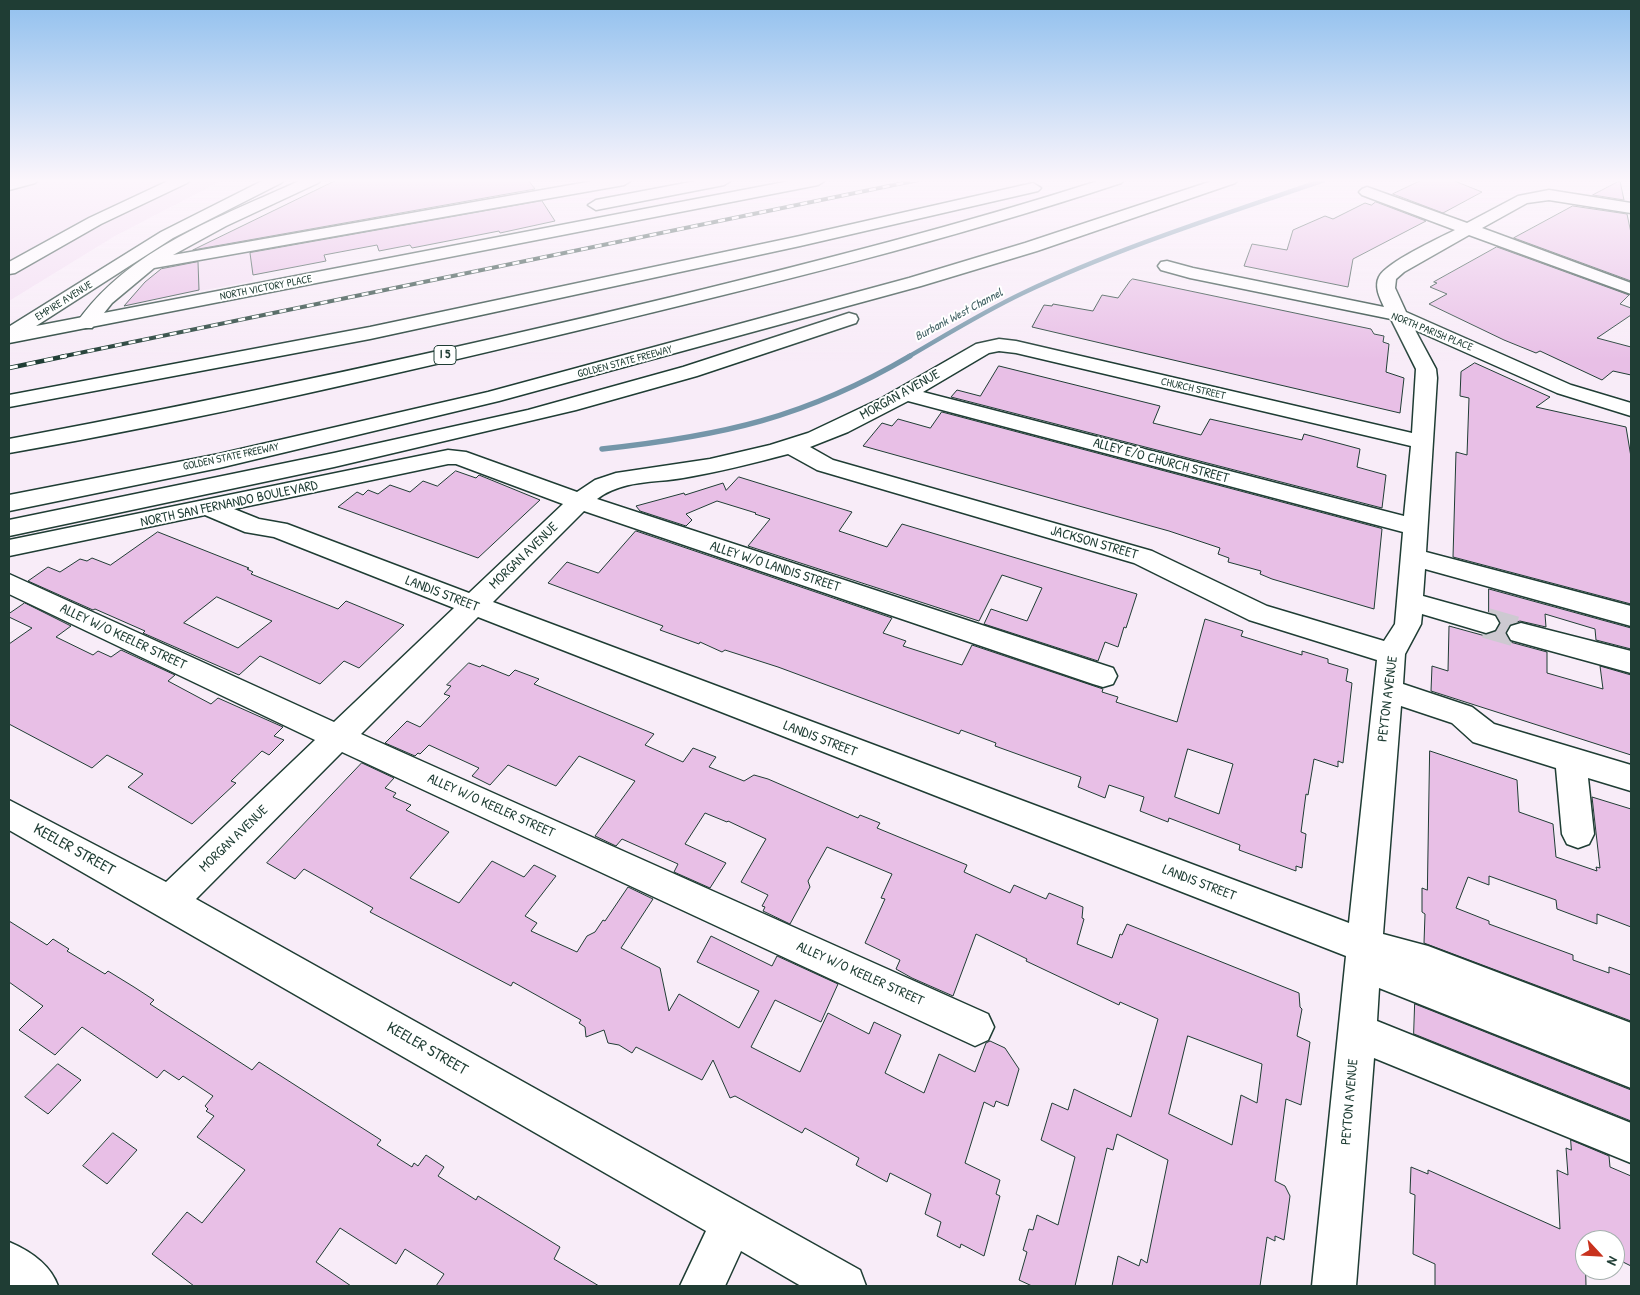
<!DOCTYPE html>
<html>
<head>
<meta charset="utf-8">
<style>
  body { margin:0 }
  #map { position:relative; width:1640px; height:1295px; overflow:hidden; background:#f8ecf8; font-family:"Patrick Hand",sans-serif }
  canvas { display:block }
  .frame { position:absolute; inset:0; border:10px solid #1f3d34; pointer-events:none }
  .north { position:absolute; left:1575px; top:1230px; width:50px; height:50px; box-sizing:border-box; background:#fff; border:1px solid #a5b1ae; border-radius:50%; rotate:115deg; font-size:14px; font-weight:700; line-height:20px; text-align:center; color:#1f3d34 }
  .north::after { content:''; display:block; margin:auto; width:18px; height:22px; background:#c8321e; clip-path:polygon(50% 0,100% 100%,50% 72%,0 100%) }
</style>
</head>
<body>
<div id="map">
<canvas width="1640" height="1295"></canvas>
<div class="frame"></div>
<div class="north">N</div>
</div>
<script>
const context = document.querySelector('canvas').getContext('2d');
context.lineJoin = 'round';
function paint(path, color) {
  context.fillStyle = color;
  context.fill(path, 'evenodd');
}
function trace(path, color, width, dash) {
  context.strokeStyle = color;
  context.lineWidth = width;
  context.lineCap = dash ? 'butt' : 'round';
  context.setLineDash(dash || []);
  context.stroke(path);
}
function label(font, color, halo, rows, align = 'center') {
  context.font = font + ' "Patrick Hand",sans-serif';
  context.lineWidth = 4;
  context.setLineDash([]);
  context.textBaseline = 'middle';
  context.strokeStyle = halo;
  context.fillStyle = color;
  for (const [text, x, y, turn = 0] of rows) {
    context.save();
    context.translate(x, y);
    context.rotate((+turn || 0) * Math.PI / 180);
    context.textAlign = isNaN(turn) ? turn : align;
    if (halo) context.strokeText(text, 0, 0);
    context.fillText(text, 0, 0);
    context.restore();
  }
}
paint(new Path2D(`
  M 9,180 L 223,180 L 115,236 L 9,301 Z
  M 250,251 L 253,281 L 146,301 L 139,301 L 133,296 L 145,282 L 165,266 Z`), '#f3def3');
trace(new Path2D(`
  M 908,357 C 946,335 983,312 1023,293 C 1120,247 1223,215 1324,180`), '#7596a9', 4.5);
trace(new Path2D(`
  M 602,449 C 721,436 805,418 910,356`), '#7596a9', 5.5);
const building = new Path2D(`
  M 337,180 L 528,180 L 535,189 L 193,250 Z
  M 1422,180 L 1452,180 L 1482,192 L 1443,213 L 1393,194 Z
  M 1620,181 L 1624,200 L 1593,195 Z
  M 542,201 L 555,221 L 500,233 L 499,231 L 412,248 L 410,245 L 379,251 L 377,245 L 324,255 L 326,261 L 253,275 L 250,253 Z
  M 1376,202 L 1426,221 L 1353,259 L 1348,287 L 1244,266 L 1252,244 L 1287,250 L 1293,230 L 1325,216 L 1333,219 L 1365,203 L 1371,205 Z
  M 1573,206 L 1627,214 L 1631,233 L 1631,281 L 1514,238 Z
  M 1497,247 L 1629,295 L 1620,304 L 1631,308 L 1631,315 L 1597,338 L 1631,347 L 1631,375 L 1613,371 L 1602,380 L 1540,351 L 1536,353 L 1504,340 L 1429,304 L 1447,294 L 1430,287 L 1437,283 L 1434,282 Z
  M 198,262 L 199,290 L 124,306 L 145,282 L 161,269 Z
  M 1133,279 L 1371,329 L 1374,334 L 1384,336 L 1383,342 L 1389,344 L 1386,372 L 1404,378 L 1400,413 L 1032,327 L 1044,305 L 1052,306 L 1053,304 L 1093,311 L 1102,295 L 1118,298 L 1130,281 Z
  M 1475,363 L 1550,397 L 1536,407 L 1626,427 L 1631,457 L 1631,604 L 1453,557 L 1456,452 L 1467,455 L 1469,398 L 1460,396 L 1461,372 Z
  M 999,366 L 1160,406 L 1153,423 L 1201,435 L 1210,419 L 1302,440 L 1304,434 L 1360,449 L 1357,467 L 1386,475 L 1382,508 L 951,397 L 957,390 L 980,396 Z
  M 942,412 L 1380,528 L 1382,529 L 1374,609 L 1272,579 L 1260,574 L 1261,571 L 1228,562 L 1229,558 L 1218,554 L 1220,548 L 1169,531 L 863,446 L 882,423 L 892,426 L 898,419 L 930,428 Z
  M 456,471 L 476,478 L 479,475 L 540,500 L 478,558 L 338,507 L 357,492 L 363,495 L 368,490 L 378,494 L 390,485 L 410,492 L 423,481 L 437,486 Z
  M 739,477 L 852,512 L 839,531 L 887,547 L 902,524 L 1137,594 L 1126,628 L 1124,627 L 1118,647 L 1105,642 L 1098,661 L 984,624 L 991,609 L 1027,621 L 1042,588 L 1002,575 L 979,621 L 748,546 L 770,519 L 755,514 L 756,513 L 717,501 L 686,514 L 692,520 L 686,526 L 640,511 L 636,506 L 684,493 L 685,495 L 723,483 L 726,490 Z
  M 636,531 L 892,618 L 883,633 L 906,641 L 903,646 L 962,665 L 972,645 L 1103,689 L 1102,692 L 1118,697 L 1116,702 L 1177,722 L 1205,619 L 1243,631 L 1241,636 L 1302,655 L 1302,651 L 1328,659 L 1328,663 L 1348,669 L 1346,681 L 1352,683 L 1343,763 L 1338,761 L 1338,767 L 1314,759 L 1308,795 L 1306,794 L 1301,832 L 1306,834 L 1302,868 L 1296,866 L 1296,871 L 1239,850 L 1240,845 L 1169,818 L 1168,822 L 1140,811 L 1144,797 L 1109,785 L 1105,798 L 1078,787 L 1081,777 L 995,746 L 996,743 L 961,730 L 959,734 L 778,667 L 725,650 L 722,652 L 700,642 L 699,644 L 660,630 L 663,626 L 548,583 L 567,562 L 598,573 ZM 1188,749 L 1233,764 L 1219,814 L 1175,797 Z
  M 158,532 L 249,568 L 247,569 L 253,572 L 251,574 L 338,609 L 346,601 L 404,625 L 359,668 L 344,661 L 320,684 L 260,656 L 239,675 L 143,633 L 145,631 L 95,609 L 93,610 L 28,581 L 48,567 L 60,572 L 80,559 L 87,561 L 92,558 L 110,565 ZM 217,597 L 272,621 L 238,648 L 184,623 Z
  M 1489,589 L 1631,628 L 1631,649 L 1596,640 L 1595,629 L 1545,614 L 1546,627 L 1520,621 L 1510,624 L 1505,632 L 1510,642 L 1547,652 L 1547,673 L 1603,689 L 1600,666 L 1631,675 L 1631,755 L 1431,691 L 1432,666 L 1448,671 L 1449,626 L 1489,637 L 1489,634 L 1497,631 L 1501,624 L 1497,615 L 1489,612 Z
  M 25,603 L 71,626 L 56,637 L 93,655 L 98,651 L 111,657 L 121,650 L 175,675 L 168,681 L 211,704 L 218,698 L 283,727 L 274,736 L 284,740 L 269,755 L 262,751 L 231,781 L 236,783 L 192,824 L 128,787 L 143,774 L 107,755 L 92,768 L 9,724 L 9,644 L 32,628 L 9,617 L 9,614 Z
  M 469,663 L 480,667 L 482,665 L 509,676 L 515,670 L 539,679 L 534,684 L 654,734 L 645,745 L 683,762 L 693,748 L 716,757 L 709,767 L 744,781 L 754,775 L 768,779 L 858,818 L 860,815 L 880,823 L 877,828 L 967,865 L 964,872 L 1010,893 L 1014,885 L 1046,899 L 1049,893 L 1083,907 L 1082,918 L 1084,919 L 1077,944 L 1112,958 L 1120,934 L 1122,935 L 1127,924 L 1299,993 L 1300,1007 L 1302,1009 L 1297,1036 L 1310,1042 L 1301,1105 L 1286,1099 L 1275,1181 L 1285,1186 L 1290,1196 L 1284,1240 L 1275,1236 L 1275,1241 L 1267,1237 L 1260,1286 L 1112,1286 L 1118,1256 L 1139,1266 L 1141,1259 L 1147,1263 L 1168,1160 L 1117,1134 L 1113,1150 L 1107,1148 L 1075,1286 L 1032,1286 L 1019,1280 L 1027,1252 L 1023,1250 L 1029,1229 L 1033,1230 L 1037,1215 L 1058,1225 L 1075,1157 L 1041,1140 L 1052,1103 L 1068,1110 L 1074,1089 L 1131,1117 L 1158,1019 L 1120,1002 L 1119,1005 L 1026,961 L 1027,959 L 976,934 L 953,996 L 912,978 L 896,969 L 900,960 L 865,943 L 885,899 L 881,898 L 892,874 L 827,847 L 808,881 L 810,887 L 790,924 L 763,911 L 765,907 L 762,906 L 768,895 L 741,882 L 766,839 L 728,821 L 727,822 L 705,813 L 685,844 L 726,863 L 710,888 L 674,872 L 678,864 L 622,839 L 616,846 L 595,836 L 635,781 L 579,756 L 556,786 L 508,765 L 490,785 L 472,776 L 479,768 L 429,745 L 420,754 L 418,753 L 415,756 L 385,743 L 407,721 L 420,727 L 450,696 L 444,694 L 451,686 L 447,685 ZM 1188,1036 L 1262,1064 L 1257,1103 L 1241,1095 L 1232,1145 L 1169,1114 Z
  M 1430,751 L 1517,780 L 1519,812 L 1553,824 L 1556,857 L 1597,871 L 1596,867 L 1600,868 L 1592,797 L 1631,809 L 1631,927 L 1597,914 L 1597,924 L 1557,909 L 1556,900 L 1489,876 L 1489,885 L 1468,877 L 1456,908 L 1489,921 L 1489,924 L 1573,955 L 1573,960 L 1609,973 L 1609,967 L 1631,975 L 1631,1021 L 1424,943 L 1425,914 L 1422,912 L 1422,888 L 1427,890 Z
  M 362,763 L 394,778 L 385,788 L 396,793 L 393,797 L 411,805 L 406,810 L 449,832 L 410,878 L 459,903 L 492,861 L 524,877 L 534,865 L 556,876 L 525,916 L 537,923 L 531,931 L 577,952 L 587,936 L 595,932 L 603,920 L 605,921 L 628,887 L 653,899 L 621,948 L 660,968 L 669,1011 L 679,994 L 739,1028 L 759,991 L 697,962 L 711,936 L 772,966 L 777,956 L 838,984 L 821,1022 L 775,1000 L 751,1047 L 800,1072 L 828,1013 L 869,1034 L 874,1022 L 901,1035 L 885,1073 L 924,1093 L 939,1054 L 975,1072 L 986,1043 L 990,1041 L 1005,1048 L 1019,1069 L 1008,1106 L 996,1101 L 994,1107 L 984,1102 L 965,1163 L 1000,1180 L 996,1194 L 1000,1196 L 984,1256 L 961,1244 L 960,1248 L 937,1236 L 941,1222 L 925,1214 L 931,1194 L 890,1173 L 887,1182 L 856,1165 L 859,1158 L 805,1128 L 802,1133 L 735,1096 L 730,1098 L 713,1060 L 702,1080 L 636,1047 L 632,1053 L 619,1045 L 608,1043 L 604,1030 L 586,1037 L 585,1027 L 579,1023 L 581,1020 L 513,982 L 511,986 L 370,912 L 373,908 L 304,869 L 295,879 L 267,863 Z
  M 9,921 L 47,945 L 53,939 L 69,949 L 67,951 L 105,974 L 108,971 L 134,987 L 154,1000 L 150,1004 L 252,1070 L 259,1062 L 381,1140 L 377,1145 L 412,1167 L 414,1163 L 418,1166 L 426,1155 L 444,1167 L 438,1176 L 476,1200 L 478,1196 L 560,1247 L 554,1259 L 599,1286 L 436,1286 L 444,1274 L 405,1249 L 396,1264 L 340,1228 L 316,1262 L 351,1286 L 194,1286 L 152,1254 L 187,1212 L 202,1223 L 245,1170 L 197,1137 L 214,1116 L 206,1111 L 208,1109 L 205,1106 L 213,1096 L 183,1076 L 179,1080 L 164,1070 L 157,1078 L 82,1027 L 55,1055 L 19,1030 L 43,1006 L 9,982 Z
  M 1415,1004 L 1631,1090 L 1631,1121 L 1414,1034 Z
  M 58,1064 L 81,1080 L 48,1114 L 25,1097 Z
  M 113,1133 L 137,1150 L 107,1184 L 83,1166 Z
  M 1571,1140 L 1609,1156 L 1610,1167 L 1631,1176 L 1631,1266 L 1615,1258 L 1615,1240 L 1585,1240 L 1586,1286 L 1435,1286 L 1435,1264 L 1413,1254 L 1415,1195 L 1410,1193 L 1411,1167 L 1428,1174 L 1428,1170 L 1560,1229 L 1557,1170 L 1568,1175 L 1566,1148 L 1571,1150 Z`);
paint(building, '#e8bfe6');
trace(building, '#1f3d34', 1);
trace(new Path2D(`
  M 1486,623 L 1521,633`), '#cdc9d1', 30, [30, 15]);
const minor = new Path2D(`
  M 13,180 L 38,180 L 35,183 L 9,190 L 9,181 Z
  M 170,180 L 190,180 L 187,183 L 101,224 L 15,273 L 9,274 L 9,262 L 89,218 Z
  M 301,180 L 321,180 L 318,183 L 226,226 L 173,255 L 599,180 L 632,180 L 624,185 L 154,268 L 112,303 L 92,328 L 78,328 L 76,324 C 127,249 221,217 301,180 Z
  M 701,180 L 732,180 L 724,185 L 596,210 L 588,205 L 596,200 Z
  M 1367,187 L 1467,223 L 1518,196 L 1549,190 L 1631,203 L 1631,213 L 1549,200 L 1527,203 L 1482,228 L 1631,283 L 1631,294 L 1469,235 L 1404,272 L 1396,279 L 1395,288 L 1406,312 L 1571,385 L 1631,403 L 1631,416 L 1557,393 L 1415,330 L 1436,369 L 1437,378 L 1426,552 L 1631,606 L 1631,626 L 1425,569 L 1423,596 L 1495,616 L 1499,623 L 1495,630 L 1486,633 L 1422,614 L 1421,624 L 1405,654 L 1403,684 L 1472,707 L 1494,724 L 1631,765 L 1631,791 L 1588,778 L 1594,834 L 1589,844 L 1578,848 L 1567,844 L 1562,834 L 1556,768 L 1473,742 L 1452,723 L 1401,706 L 1383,934 L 1428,946 L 1631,1023 L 1631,1088 L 1379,988 L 1377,1021 L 1631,1123 L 1631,1163 L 1374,1058 L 1356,1286 L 1312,1286 L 1346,956 L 478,617 L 361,734 L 988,1014 L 994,1027 L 988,1040 L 975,1046 L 962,1040 L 342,752 L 196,899 L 860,1270 L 866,1286 L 801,1286 L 741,1251 L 725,1286 L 680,1286 L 706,1231 L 9,830 L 9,800 L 166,882 L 315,740 L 9,594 L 9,574 L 334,722 L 454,608 L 274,537 L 245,532 L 205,515 L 9,556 L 9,540 L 448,450 L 466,452 L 577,492 L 595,480 L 616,473 L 710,459 L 770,445 L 808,433 L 882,398 L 976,344 L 999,339 L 1016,341 L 1412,433 L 1416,369 L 1391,319 L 1190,278 L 1161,270 L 1158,266 L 1161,262 L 1167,261 L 1193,268 L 1384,307 C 1380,298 1374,287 1379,277 C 1385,263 1439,238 1455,230 L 1362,195 L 1359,192 L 1362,189 ZM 999,351 L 1016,353 L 1411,446 L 1404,516 L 923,392 L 989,353 ZM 908,401 L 1403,532 L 1395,624 L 1384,641 L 1267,606 L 1152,551 L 833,460 L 810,447 L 848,432 ZM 788,454 L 817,470 L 1134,563 L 1249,620 L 1377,660 L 1349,923 L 493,602 L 584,511 L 1093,684 L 1103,687 L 1113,684 L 1117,676 L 1113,668 L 597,499 C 622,480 654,483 683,478 C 718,472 754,463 788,454 ZM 448,464 L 456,464 L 563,504 L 469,593 L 287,524 L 259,519 L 234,509 Z
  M 1521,623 L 1631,651 L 1631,673 L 1511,640 L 1507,633 L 1511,626 Z
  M 9,1242 C 30,1251 50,1264 58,1286 L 9,1286 Z`);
const major = new Path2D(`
  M 264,180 L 284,180 L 281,183 L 173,238 L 36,326 L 795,180 L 826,180 L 818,185 L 9,343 L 10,326 L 161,232 Z`);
const highway = new Path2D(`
  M 1101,180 L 1124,180 L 1121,183 C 947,241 767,285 588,328 C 396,374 203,419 9,453 L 9,439 C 233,397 455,349 676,296 C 819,261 961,225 1101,180 Z
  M 1215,180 L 1238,180 L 1235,183 L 1037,251 L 921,286 L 499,401 L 219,468 L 9,511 L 9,495 L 219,454 L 488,392 L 909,278 L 1025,243 Z
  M 1033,183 L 1041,188 L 1038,191 L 800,246 L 370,339 L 9,407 L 9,395 L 370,327 L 800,236 Z
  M 849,313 L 856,315 L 858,319 L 856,323 L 697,376 L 576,410 L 334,467 L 9,536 L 9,520 L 334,453 L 528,410 L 683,367 Z`);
trace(minor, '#1f3d34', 3);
trace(major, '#1f3d34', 3);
trace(highway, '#1f3d34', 3);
paint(minor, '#fff');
paint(major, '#fff');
paint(highway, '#fff');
const railFar1 = new Path2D(`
  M 60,357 L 918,180`);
const rail = new Path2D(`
  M 9,368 L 66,356`);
trace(railFar1, '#1f3d34', 4);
trace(rail, '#1f3d34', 4.5);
trace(railFar1, '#fff', 2.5, [7]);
trace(rail, '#fff', 3, [9]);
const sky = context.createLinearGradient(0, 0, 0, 361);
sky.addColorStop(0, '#91c0ee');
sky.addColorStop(0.5, '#fcf6fc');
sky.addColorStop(1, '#fcf6fc00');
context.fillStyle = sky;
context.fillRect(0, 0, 1640, 361);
label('11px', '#1f3d34', '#fff', [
  ["NORTH VICTORY PLACE",266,288,-11],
  ["EMPIRE AVENUE",64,301,-32],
  ["NORTH PARISH PLACE",1432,332,22],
  ["GOLDEN STATE FREEWAY",625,362,-15],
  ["CHURCH STREET",1193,389,13],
  ["GOLDEN STATE FREEWAY",231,457,-12]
]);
label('italic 12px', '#436265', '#fff', [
  ["Burbank West Channel",959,315,-28]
]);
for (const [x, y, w] of [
  [445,355,22]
]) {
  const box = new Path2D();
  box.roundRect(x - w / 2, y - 9.5, w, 19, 4);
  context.fillStyle = '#fff';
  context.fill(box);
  trace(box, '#1f3d34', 1);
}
label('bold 12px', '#1f3d34', null, [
  ["I 5",445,355]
]);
label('14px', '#1f3d34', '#fff', [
  ["MORGAN AVENUE",900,395,-29],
  ["ALLEY E/O CHURCH STREET",1161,461,15],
  ["NORTH SAN FERNANDO BOULEVARD",229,504,-12],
  ["JACKSON STREET",1094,543,16],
  ["MORGAN AVENUE",524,556,-44],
  ["ALLEY W/O LANDIS STREET",775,567,18],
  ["LANDIS STREET",442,594,21],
  ["ALLEY W/O KEELER STREET",123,637,25],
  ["PEYTON AVENUE",1388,699,-83],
  ["LANDIS STREET",820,739,21],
  ["ALLEY W/O KEELER STREET",491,806,24],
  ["MORGAN AVENUE",234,839,-44],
  ["LANDIS STREET",1199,883,21],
  ["ALLEY W/O KEELER STREET",860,974,24],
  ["PEYTON AVENUE",1350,1102,-85]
]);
label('16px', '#1f3d34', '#fff', [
  ["KEELER STREET",74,850,29],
  ["KEELER STREET",427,1049,30]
]);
</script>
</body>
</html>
